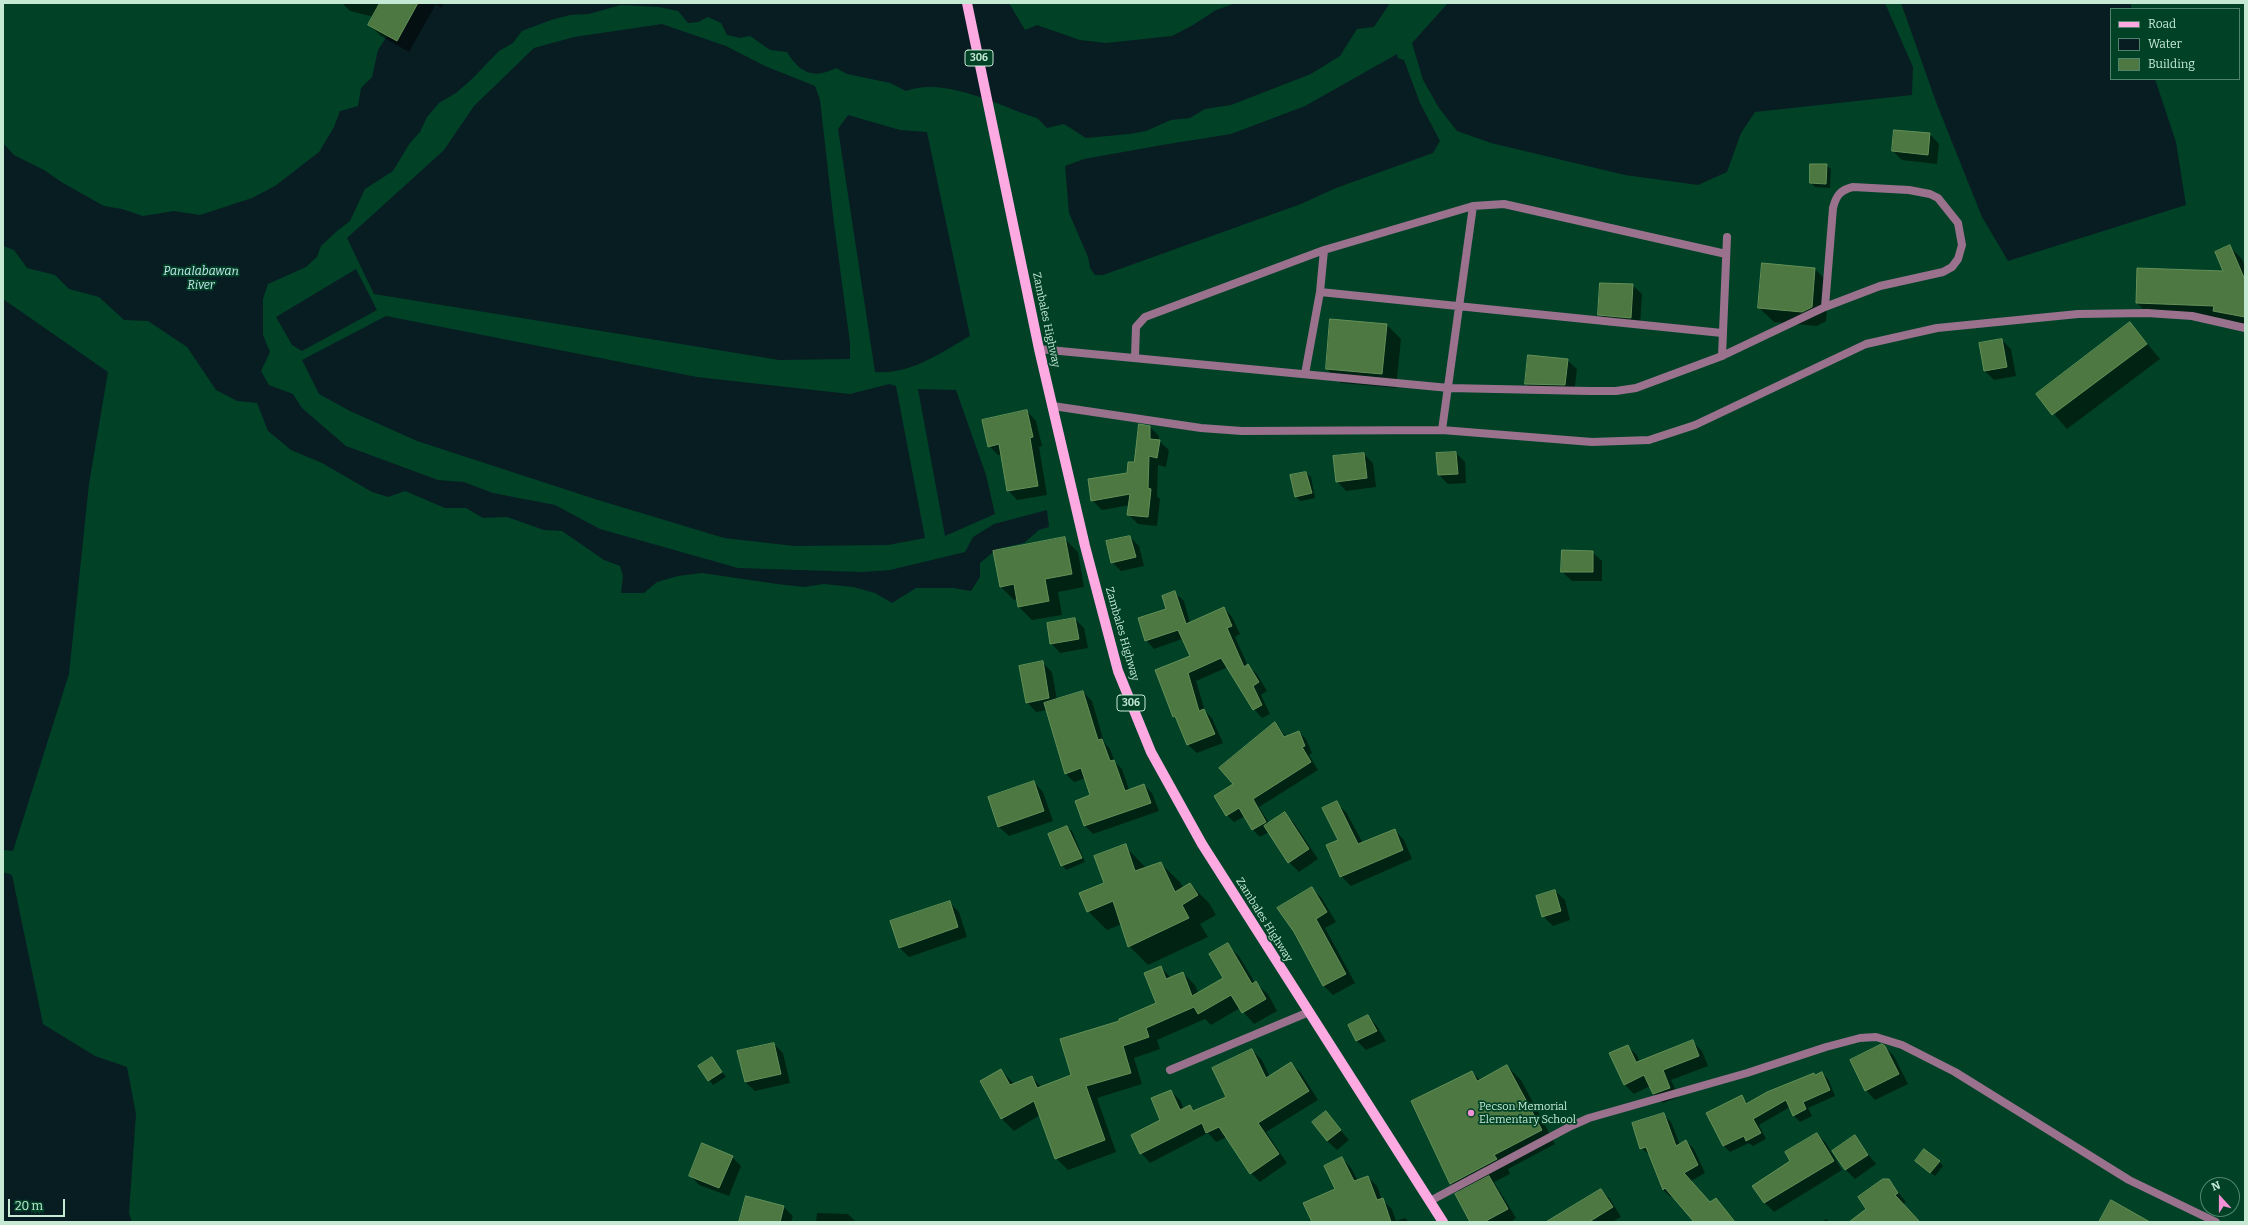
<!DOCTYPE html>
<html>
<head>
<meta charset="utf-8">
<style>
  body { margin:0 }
  #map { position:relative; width:2248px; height:1225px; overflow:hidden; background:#014227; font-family:Bitter,serif }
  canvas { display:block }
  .frame { position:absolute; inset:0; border:4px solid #c5e9d3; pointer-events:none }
  .legend { position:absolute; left:2110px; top:8px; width:130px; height:72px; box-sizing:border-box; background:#014227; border:1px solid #4f856c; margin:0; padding:5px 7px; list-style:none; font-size:12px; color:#c5e9d3 }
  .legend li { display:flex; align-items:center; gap:8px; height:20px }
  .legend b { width:20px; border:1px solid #4f856c }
  .north { position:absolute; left:2200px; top:1177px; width:40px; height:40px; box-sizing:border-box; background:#014227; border:1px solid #4f856c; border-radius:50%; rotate:339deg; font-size:11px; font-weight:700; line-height:16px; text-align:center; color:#c5e9d3 }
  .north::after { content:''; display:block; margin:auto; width:14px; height:18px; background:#f391d6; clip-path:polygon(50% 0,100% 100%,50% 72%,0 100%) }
  .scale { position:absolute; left:8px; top:1199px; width:57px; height:18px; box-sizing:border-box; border:2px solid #c5e9d3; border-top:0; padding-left:5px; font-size:12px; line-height:14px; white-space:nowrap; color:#c5e9d3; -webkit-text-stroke:3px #014227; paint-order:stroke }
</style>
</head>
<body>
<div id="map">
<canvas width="2248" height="1225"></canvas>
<div class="frame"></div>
<ul class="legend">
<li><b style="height:5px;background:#fdaae3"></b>Road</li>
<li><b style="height:11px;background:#081d22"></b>Water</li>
<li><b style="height:11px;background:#4d7841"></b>Building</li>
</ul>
<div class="north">N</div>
<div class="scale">20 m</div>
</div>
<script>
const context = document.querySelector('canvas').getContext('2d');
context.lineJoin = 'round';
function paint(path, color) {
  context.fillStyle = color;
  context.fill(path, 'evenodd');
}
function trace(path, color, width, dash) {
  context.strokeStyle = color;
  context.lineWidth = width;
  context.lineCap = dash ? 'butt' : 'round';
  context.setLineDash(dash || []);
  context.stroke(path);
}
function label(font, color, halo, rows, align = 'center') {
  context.font = font + ' Bitter,serif';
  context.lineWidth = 3.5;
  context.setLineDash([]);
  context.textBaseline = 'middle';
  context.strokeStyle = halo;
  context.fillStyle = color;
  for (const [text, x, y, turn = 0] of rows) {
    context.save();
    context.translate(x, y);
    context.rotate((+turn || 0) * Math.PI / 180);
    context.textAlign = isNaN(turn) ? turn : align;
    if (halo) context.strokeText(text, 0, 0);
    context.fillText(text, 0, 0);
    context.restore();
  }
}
paint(new Path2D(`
  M 408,3 L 1009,3 L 1025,30 L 1037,25 L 1080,40 L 1106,43 L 1172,36 L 1193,25 L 1216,10 L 1236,3 L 1390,3 L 1374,27 L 1357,29 L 1340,56 L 1311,74 L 1231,105 L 1205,109 L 1190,118 L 1171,120 L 1146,131 L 1130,134 L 1086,138 L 1064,124 L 1047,128 L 1037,118 C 999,106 945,76 906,91 L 890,83 L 847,74 L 836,68 C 813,80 799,72 787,52 L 770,50 L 750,36 L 740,38 L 727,35 L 721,23 L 708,17 L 698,22 L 688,23 L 678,11 L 659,7 L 621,5 L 589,14 L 570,15 L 551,20 L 522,31 L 513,43 L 499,51 L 472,79 L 456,93 L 439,103 L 427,117 L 420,132 L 410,143 L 393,171 L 365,189 L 350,221 L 337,231 L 321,246 L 317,257 L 306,267 L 268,284 L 263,299 L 263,335 L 270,352 L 261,371 L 269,385 L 293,394 L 302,408 L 346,446 L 438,480 L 464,482 L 493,493 L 555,505 L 600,529 L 738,568 L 862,572 L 890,570 L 965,552 L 973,537 L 994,524 L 1047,510 L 1049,527 L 1039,530 L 1024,543 L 997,549 L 980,563 L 980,577 L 971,591 L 953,588 L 916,588 L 892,603 L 875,593 L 853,587 L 824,584 L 804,587 L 777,584 L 702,573 L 678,576 L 657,582 L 644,593 L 621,593 L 623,576 L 620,566 L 604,560 L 562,531 L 544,530 L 507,517 L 483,518 L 466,508 L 445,508 L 405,491 L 388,497 L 372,492 L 322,463 L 291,450 L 268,431 L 257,403 L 237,401 L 216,390 L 187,347 L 148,321 L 124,320 L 99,297 L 69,289 L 55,275 L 27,268 L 14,250 L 3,246 L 3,143 L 14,155 L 44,170 L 63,183 L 104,206 L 122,209 L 143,216 L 174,211 L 200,215 L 252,198 L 275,186 L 319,152 L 334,127 L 340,111 L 358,106 L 361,88 L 372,77 L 378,50 Z
  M 1448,3 L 1885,3 L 1913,67 L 1912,95 L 1755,112 L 1741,133 L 1727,172 L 1698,185 L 1625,175 L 1491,143 L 1457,131 L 1439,108 L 1423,80 L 1412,43 Z
  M 1901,3 L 2130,3 L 2132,9 L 2111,9 L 2111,79 L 2155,79 L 2176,142 L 2186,205 L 2008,261 L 1982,217 L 1936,102 Z
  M 662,24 L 726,46 L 765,66 L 815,86 L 820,100 L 834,223 L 850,343 L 850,359 L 779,360 L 374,294 L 347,238 L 444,150 L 474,106 L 534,48 L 574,37 Z
  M 1397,54 L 1398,58 L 1404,60 L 1420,103 L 1440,141 L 1433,153 L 1336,188 L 1301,204 L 1103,275 L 1095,275 L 1090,268 L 1088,257 L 1069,213 L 1065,166 L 1084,159 L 1162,145 L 1231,134 L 1305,106 Z
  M 848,115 L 900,130 L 927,132 L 970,336 C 940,353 911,375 875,372 L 838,129 Z
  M 356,269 L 377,310 L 302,351 L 292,345 L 276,317 Z
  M 3,299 L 108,372 L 89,484 L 69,674 L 13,851 L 3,850 Z
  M 386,316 L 697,377 L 850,394 L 889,384 L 896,386 L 925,538 L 888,545 L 794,546 L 724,538 L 598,500 L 417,441 L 350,411 L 319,394 L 302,360 Z
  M 918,389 L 956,390 L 986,475 L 995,514 L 945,536 Z
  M 3,872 L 12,875 L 43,1024 L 95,1056 L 127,1067 L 136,1114 L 129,1213 L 132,1222 L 3,1222 Z`), '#081d22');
paint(new Path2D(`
  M 342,3 L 444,3 L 441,8 L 436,4 L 409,52 L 381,36 L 369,24 L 374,17 L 350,11 Z
  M 1895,131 L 1930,134 L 1939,144 L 1937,164 L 1902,160 L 1893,151 Z
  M 1811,165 L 1826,165 L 1831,169 L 1830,188 L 1815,187 L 1811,183 Z
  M 2229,246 L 2242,259 L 2245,266 L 2245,327 L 2227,323 L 2221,318 L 2149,315 L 2137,303 L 2225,272 Z
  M 1763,264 L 1815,269 L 1829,283 L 1826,321 L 1817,326 L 1774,322 L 1759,308 Z
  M 1632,285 L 1642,294 L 1640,327 L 1609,324 L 1599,314 Z
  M 2130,323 L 2160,359 L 2067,429 L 2037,394 Z
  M 1387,325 L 1401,339 L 1396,388 L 1341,383 L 1327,369 Z
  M 2002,340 L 2011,349 L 2016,376 L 1994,380 L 1985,371 Z
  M 1567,360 L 1577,369 L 1574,394 L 1535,393 L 1526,384 Z
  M 1027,411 L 1036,421 L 1042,446 L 1039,447 L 1047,495 L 1017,500 L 1008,490 L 1002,455 L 998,455 L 989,446 Z
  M 1150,427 L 1159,436 L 1159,441 L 1169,450 L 1166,467 L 1158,465 L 1157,496 L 1160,499 L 1157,526 L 1138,524 L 1128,514 L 1130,505 L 1102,510 L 1092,500 L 1128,474 Z
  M 1456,453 L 1465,462 L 1466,483 L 1448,484 L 1439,475 Z
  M 1364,454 L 1373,463 L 1376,487 L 1346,491 L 1337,481 Z
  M 1306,473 L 1311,477 L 1315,498 L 1300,501 L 1296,497 Z
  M 1130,537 L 1139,546 L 1144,566 L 1121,571 L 1112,562 Z
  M 1065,539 L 1078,552 L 1084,587 L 1058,592 L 1062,615 L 1032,620 L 1019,607 L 1017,599 L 1014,600 L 1001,587 Z
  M 1592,552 L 1602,561 L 1602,581 L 1572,581 L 1562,572 Z
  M 1175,593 L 1184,601 L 1190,623 L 1224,608 L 1232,617 L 1240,634 L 1235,637 L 1248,666 L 1257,674 L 1267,691 L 1261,695 L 1270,714 L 1262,718 L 1254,709 L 1228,667 L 1196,681 L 1205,711 L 1212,718 L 1223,743 L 1197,753 L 1188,745 L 1178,721 L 1173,716 L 1191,657 L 1182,639 L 1154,649 L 1146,640 L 1167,609 Z
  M 1075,619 L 1084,628 L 1088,648 L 1060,653 L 1051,643 Z
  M 1042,662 L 1052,672 L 1057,700 L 1083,692 L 1092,701 L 1104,742 L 1110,749 L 1115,762 L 1122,769 L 1129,790 L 1144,785 L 1152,793 L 1159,811 L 1093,834 L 1085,826 L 1077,801 L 1092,796 L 1086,778 L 1074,782 L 1066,774 L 1047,710 L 1036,712 L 1027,702 Z
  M 1275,723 L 1286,737 L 1299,732 L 1306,739 L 1312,753 L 1309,755 L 1318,770 L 1259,807 L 1269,823 L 1285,814 L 1294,823 L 1318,859 L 1299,872 L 1289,862 L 1269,832 L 1260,837 L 1252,829 L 1245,816 L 1234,822 L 1227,815 L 1234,784 Z
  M 1034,782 L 1043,792 L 1053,821 L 1009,836 L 999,827 Z
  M 1336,803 L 1346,812 L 1363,843 L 1395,830 L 1404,840 L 1412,859 L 1351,886 L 1341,876 Z
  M 1067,827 L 1072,831 L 1085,862 L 1066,870 L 1062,865 Z
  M 1125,846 L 1146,868 L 1160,863 L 1180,882 L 1183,888 L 1190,884 L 1209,903 L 1216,915 L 1200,924 L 1208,937 L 1148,965 L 1129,946 L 1122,924 L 1107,930 L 1088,911 Z
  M 1311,888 L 1321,897 L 1336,922 L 1325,928 L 1355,983 L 1333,995 L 1324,986 L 1294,932 Z
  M 1555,891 L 1565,900 L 1570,920 L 1553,926 L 1543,916 Z
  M 950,903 L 959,912 L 967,937 L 909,957 L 900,948 Z
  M 1227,945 L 1239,956 L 1255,983 L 1268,994 L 1277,1011 L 1254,1024 L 1240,1008 L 1211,1025 L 1205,1019 L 1157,1040 L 1160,1049 L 1134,1058 L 1142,1084 L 1097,1098 L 1116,1152 L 1068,1170 L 1056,1158 L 1040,1115 L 1014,1131 L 1002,1119 L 981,1082 L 1001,1070 L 1014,1084 L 1032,1077 L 1041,1087 L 1072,1076 L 1121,1022 L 1158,1004 L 1161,967 L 1171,978 L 1183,973 L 1195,985 L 1198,993 L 1225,979 Z
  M 1368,1016 L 1377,1026 L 1386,1041 L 1366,1050 L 1357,1041 L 1350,1026 Z
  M 1693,1042 L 1702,1051 L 1708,1066 L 1671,1080 L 1679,1097 L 1663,1103 L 1654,1094 L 1650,1086 L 1634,1094 L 1624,1084 L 1627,1046 L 1637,1055 L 1640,1062 Z
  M 774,1044 L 783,1053 L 790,1083 L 755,1091 L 745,1082 Z
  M 1884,1046 L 1894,1056 L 1908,1084 L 1875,1100 L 1866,1090 Z
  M 1252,1050 L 1262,1060 L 1270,1077 L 1291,1064 L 1301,1073 L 1318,1100 L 1266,1132 L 1287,1163 L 1260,1182 L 1251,1173 L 1227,1137 L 1216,1142 L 1208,1133 L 1150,1163 L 1141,1153 L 1161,1121 L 1171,1091 L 1180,1100 L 1184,1109 L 1190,1106 L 1195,1111 L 1227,1098 Z
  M 712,1058 L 726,1077 L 713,1085 L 699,1066 Z
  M 1507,1066 L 1521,1080 L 1555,1144 L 1508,1169 L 1510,1174 L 1494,1182 L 1516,1218 L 1510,1222 L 1472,1222 L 1460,1192 L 1451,1183 L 1472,1072 L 1480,1080 Z
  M 1822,1073 L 1828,1079 L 1835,1096 L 1808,1108 L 1812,1116 L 1800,1122 L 1794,1116 L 1790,1107 L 1759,1125 L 1766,1139 L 1753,1146 L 1749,1143 L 1730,1152 L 1724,1146 L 1707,1113 L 1741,1096 L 1748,1104 Z
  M 1326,1113 L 1349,1140 L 1337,1150 L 1327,1141 Z
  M 1663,1114 L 1671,1122 L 1680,1145 L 1686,1141 L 1694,1149 L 1705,1173 L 1691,1181 L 1711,1203 L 1716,1200 L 1735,1222 L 1696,1222 L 1672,1196 L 1671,1197 L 1663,1190 L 1650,1155 L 1641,1148 Z
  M 1817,1134 L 1826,1143 L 1842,1170 L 1774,1212 L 1764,1202 L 1791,1161 Z
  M 1854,1137 L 1876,1164 L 1855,1179 L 1846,1170 L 1833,1151 Z
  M 732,1157 L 741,1166 L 729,1196 L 699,1185 L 690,1175 Z
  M 1342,1158 L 1351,1168 L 1358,1181 L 1368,1177 L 1377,1186 L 1382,1200 L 1392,1209 L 1396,1221 L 1405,1218 L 1409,1222 L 1313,1222 L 1336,1190 Z
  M 1939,1161 L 1943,1166 L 1935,1176 L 1920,1165 Z
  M 1888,1180 L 1906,1202 L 1903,1204 L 1919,1222 L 1850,1222 L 1867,1209 Z
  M 1601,1190 L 1610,1199 L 1621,1217 L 1612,1222 L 1548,1222 Z
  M 784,1207 L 793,1216 L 791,1222 L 740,1222 Z
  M 817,1213 L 848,1214 L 856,1222 L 816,1222 Z
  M 1826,1219 L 1829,1222 L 1822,1222 Z`), '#0007');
const building = new Path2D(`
  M 380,3 L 418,3 L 397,41 L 368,25 Z
  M 1894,130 L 1930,133 L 1928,155 L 1892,151 Z
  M 1810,164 L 1827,164 L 1826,184 L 1810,183 Z
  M 2230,245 L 2245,280 L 2245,317 L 2213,311 L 2214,306 L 2136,303 L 2137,268 L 2223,271 L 2215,252 Z
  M 1762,263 L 1815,268 L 1812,307 L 1802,312 L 1758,308 Z
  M 1600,283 L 1633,284 L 1631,318 L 1598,315 Z
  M 1330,319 L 1387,324 L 1382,374 L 1326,369 Z
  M 2130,322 L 2147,344 L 2052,415 L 2036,394 Z
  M 2002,339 L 2007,367 L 1984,371 L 1979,343 Z
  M 1528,355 L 1568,359 L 1565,385 L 1525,384 Z
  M 1027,410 L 1033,437 L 1030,438 L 1038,486 L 1007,491 L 999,444 L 988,447 L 982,420 Z
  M 1139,424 L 1150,426 L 1150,439 L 1160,440 L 1157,458 L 1149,456 L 1148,488 L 1151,489 L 1148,517 L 1127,515 L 1130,494 L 1091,501 L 1088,479 L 1127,473 L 1128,462 L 1134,462 Z
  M 1456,452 L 1458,474 L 1438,475 L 1436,453 Z
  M 1364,453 L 1367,478 L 1336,482 L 1333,456 Z
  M 1306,472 L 1312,493 L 1295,497 L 1290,475 Z
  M 1130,536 L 1136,557 L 1111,563 L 1106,541 Z
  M 1065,537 L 1072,574 L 1045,579 L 1049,601 L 1018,607 L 1014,584 L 1000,587 L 993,551 Z
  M 1562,550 L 1593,551 L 1593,572 L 1561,572 Z
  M 1175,591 L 1186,624 L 1224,607 L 1232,626 L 1227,628 L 1244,667 L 1248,664 L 1259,682 L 1253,686 L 1262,705 L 1253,710 L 1221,658 L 1188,673 L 1199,711 L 1204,709 L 1215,734 L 1187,745 L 1175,716 L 1173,717 L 1155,670 L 1190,656 L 1178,630 L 1145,641 L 1138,618 L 1166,609 L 1162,596 Z
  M 1075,618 L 1079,639 L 1050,644 L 1047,623 Z
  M 1043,661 L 1049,698 L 1026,703 L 1019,666 Z
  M 1083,691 L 1098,740 L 1102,739 L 1110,761 L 1114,760 L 1125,791 L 1144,784 L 1151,803 L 1084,826 L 1075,801 L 1090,795 L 1081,768 L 1065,774 L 1044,703 Z
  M 1275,722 L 1284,737 L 1299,731 L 1305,746 L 1302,747 L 1311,762 L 1253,799 L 1266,822 L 1252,830 L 1239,808 L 1226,816 L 1214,796 L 1233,784 L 1219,768 Z
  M 1034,781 L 1044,811 L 998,827 L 988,797 Z
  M 1337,801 L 1358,844 L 1395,829 L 1403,850 L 1340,877 L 1326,845 L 1338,840 L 1322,808 Z
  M 1285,812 L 1309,849 L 1288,863 L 1264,826 Z
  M 1067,826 L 1082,858 L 1061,866 L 1048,834 Z
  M 1126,844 L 1135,871 L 1161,862 L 1175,892 L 1190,883 L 1198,895 L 1182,905 L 1189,918 L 1128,947 L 1113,901 L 1087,912 L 1079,893 L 1104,883 L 1094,856 Z
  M 1312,887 L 1327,912 L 1316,919 L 1346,974 L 1323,986 L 1294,932 L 1277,908 Z
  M 1555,890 L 1561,911 L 1542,917 L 1536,896 Z
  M 950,901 L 958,927 L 899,948 L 890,921 Z
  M 1228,943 L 1252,984 L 1256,981 L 1266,999 L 1242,1013 L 1231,995 L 1198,1014 L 1194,1007 L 1146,1028 L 1149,1037 L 1123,1046 L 1131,1073 L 1086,1086 L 1105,1140 L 1055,1159 L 1034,1101 L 1001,1119 L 980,1081 L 1001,1069 L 1010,1085 L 1032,1076 L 1037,1088 L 1071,1075 L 1060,1039 L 1119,1021 L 1119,1019 L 1156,1003 L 1144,973 L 1161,966 L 1166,979 L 1183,972 L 1192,996 L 1223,978 L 1209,954 Z
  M 1368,1015 L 1377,1031 L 1356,1041 L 1348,1025 Z
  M 1693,1040 L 1699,1056 L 1663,1070 L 1670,1088 L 1653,1094 L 1644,1075 L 1624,1085 L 1609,1053 L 1628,1045 L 1636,1062 Z
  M 774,1043 L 781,1074 L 745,1082 L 737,1051 Z
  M 1882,1044 L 1885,1046 L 1899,1074 L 1865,1091 L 1850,1060 Z
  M 1252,1049 L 1266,1078 L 1291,1062 L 1309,1091 L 1258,1123 L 1279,1154 L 1250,1174 L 1219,1127 L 1206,1133 L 1202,1123 L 1140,1154 L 1131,1135 L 1160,1120 L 1151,1098 L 1171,1090 L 1180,1110 L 1190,1105 L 1193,1111 L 1226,1097 L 1212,1068 Z
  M 712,1057 L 722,1072 L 708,1081 L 698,1066 Z
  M 1507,1065 L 1542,1130 L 1494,1155 L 1497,1159 L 1450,1184 L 1411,1101 L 1472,1071 L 1477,1081 Z
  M 1822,1072 L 1830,1090 L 1803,1102 L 1806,1109 L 1793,1116 L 1786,1100 L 1753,1119 L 1761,1133 L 1746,1141 L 1744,1136 L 1723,1146 L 1706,1113 L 1742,1095 L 1746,1104 L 1767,1092 L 1814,1073 L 1815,1075 Z
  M 1326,1111 L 1341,1130 L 1327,1141 L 1312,1122 Z
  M 1664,1113 L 1676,1146 L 1686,1140 L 1698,1165 L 1684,1173 L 1710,1202 L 1716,1198 L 1735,1222 L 1694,1222 L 1665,1188 L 1663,1190 L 1646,1147 L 1640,1149 L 1632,1123 Z
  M 1817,1133 L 1834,1161 L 1764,1203 L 1752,1186 L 1790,1161 L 1785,1152 Z
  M 1855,1135 L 1868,1155 L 1845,1170 L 1832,1151 Z
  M 702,1143 L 733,1156 L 719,1188 L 689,1176 Z
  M 1924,1149 L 1940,1161 L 1930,1173 L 1915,1161 Z
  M 1342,1157 L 1354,1181 L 1368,1176 L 1377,1200 L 1383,1198 L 1391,1222 L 1312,1222 L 1303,1203 L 1335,1189 L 1324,1166 Z
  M 1489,1176 L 1508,1209 L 1484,1222 L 1470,1222 L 1455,1194 Z
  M 1883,1179 L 1889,1179 L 1898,1193 L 1895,1195 L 1920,1222 L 1849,1222 L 1866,1209 L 1858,1197 Z
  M 1601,1189 L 1613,1207 L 1589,1222 L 1546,1222 Z
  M 746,1196 L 784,1206 L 780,1222 L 739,1222 Z
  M 2111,1200 L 2150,1222 L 2099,1222 Z`);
paint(building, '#4d7841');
trace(building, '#649057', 1);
trace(new Path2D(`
  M 1320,292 L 1722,333
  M 1039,349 L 1449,388 L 1589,391 L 1616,391 L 1636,388 L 1722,356 L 1825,307 L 1880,286 L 1943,272 L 1952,267 L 1958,259 L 1962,245 L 1958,223 L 1938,198 L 1930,194 L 1909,190 L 1853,187 C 1840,190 1836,196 1833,208 L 1825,307
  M 1722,356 L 1727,237
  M 1135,357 L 1136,327 L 1145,317 L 1153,314 L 1324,250 L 1473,206 L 1504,204 L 1726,254
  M 1305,374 L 1320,292 L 1324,250
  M 1053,406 L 1201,428 L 1242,431 L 1442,430 L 1592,442 L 1649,440 L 1695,425 L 1866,344 L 1937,328 L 2078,314 L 2147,313 L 2192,316 L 2245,328
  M 1442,430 L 1473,206
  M 1170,1070 L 1309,1012
  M 1430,1201 L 1571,1126 L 1589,1118 L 1747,1073 L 1826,1047 L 1860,1038 L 1876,1037 L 1902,1045 L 1955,1072 L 2129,1180 L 2216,1222`), '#9a728d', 8);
trace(new Path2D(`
  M 967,3 L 1039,349 L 1085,546 L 1118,671 L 1151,752 L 1202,844 L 1443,1222`), '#fdaae3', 10);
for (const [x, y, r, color] of [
  [1471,1113,4,"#f391d6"]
]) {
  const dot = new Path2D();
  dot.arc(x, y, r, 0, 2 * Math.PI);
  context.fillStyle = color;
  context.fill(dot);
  trace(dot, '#014227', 1.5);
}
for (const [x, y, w] of [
  [979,58,28],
  [1131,703,28]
]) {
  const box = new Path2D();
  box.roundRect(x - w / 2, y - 8, w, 16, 3);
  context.fillStyle = '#014227';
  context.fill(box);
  trace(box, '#c5e9d3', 1);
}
label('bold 10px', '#c5e9d3', null, [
  ["306",979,58],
  ["306",1131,703]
]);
label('11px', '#c5e9d3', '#014227', [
  ["Zambales Highway",1046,320,78],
  ["Zambales Highway",1122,634,74],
  ["Zambales Highway",1264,920,58]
]);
label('11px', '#c5e9d3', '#014227', [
  ["Pecson Memorial",1479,1107],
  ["Elementary School",1479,1120]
], 'left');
label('italic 12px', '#c9e7f1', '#014227', [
  ["Panalabawan",201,272],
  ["River",201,286]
]);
</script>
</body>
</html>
